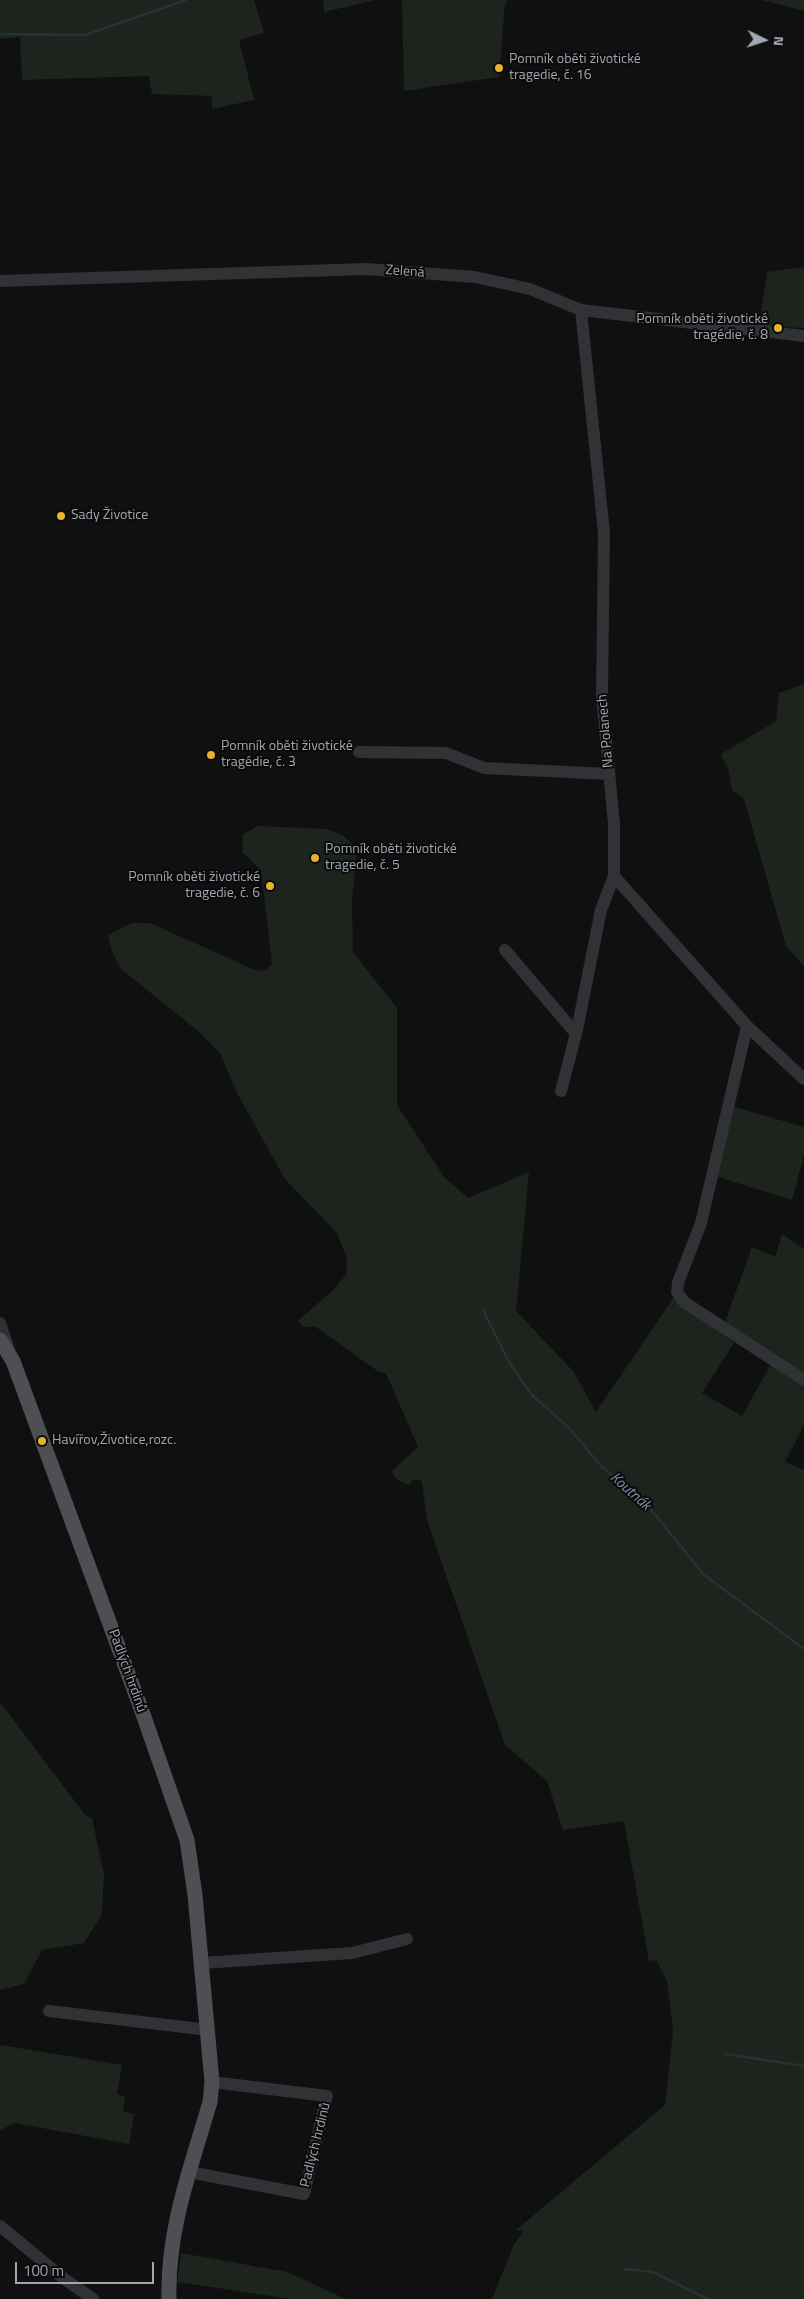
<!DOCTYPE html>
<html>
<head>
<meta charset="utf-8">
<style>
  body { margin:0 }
  #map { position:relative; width:804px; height:2299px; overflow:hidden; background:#101011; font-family:"Titillium Web",sans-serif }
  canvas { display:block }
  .north { position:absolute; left:739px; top:15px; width:50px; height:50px; -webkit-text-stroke:4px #0b0b0c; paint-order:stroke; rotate:94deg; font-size:14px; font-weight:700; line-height:20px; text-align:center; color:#a2a6b1 }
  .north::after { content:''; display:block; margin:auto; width:18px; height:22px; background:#a2a6b1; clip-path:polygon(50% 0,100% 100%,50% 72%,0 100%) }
  .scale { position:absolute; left:15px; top:2262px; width:139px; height:22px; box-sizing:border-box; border:2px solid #a2a6b1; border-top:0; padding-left:6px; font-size:15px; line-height:18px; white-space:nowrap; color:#a2a6b1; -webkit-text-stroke:4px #0b0b0c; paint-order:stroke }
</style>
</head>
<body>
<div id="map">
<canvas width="804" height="2299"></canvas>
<div class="north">N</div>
<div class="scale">100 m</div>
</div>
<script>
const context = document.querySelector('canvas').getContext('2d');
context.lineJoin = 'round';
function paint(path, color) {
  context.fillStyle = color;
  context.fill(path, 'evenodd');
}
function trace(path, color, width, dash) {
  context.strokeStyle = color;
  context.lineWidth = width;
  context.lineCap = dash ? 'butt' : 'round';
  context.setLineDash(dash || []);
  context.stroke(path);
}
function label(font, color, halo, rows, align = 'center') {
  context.font = font + ' "Titillium Web",sans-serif';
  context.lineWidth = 4;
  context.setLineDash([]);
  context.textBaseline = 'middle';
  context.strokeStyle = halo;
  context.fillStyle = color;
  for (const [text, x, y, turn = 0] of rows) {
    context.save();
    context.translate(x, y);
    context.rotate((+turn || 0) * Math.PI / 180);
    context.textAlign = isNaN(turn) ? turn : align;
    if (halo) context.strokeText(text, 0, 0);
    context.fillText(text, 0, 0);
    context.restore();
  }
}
paint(new Path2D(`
  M 0,0 L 254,0 L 264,33 L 239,40 L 254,100 L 212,109 L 212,96 L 152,94 L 149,76 L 22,80 L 20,37 L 0,39 Z
  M 323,0 L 376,0 L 324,12 Z
  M 402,0 L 508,0 L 505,4 L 499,77 L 404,91 Z
  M 762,0 L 804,0 L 804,11 Z
  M 804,267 L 804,328 L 759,326 L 767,272 Z
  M 804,684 L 804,966 L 786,946 L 744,799 L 732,790 L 728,768 L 721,754 L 776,721 L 779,693 Z
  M 257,826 L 325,829 L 343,835 L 357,849 L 352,901 L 353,952 L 397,1008 L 397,1105 L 444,1177 L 468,1198 L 529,1172 L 516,1311 L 573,1371 L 596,1412 L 676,1294 L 683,1305 L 734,1343 L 702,1393 L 742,1416 L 771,1364 L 804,1384 L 804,1425 L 785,1462 L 804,1470 L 804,2299 L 492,2299 L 514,2244 L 524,2231 L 516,2230 L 665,2105 L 673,2031 L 667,1981 L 656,1960 L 649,1961 L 624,1821 L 563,1830 L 547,1781 L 505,1745 L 427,1520 L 422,1481 L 413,1479 L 410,1485 C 402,1482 394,1481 392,1471 L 418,1447 L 386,1373 L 379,1372 L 316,1327 L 304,1327 L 298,1321 L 332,1291 L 346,1275 L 347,1259 L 337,1233 L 285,1179 L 238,1095 L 220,1053 L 199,1032 L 121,969 L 112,952 L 108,935 L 132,923 L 150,923 L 257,971 L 267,969 L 272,964 L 261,870 L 242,852 L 243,835 Z
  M 731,1106 L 804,1127 L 804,1155 L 792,1200 L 715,1176 Z
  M 782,1234 L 804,1249 L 804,1374 L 724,1325 L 752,1247 L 775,1257 Z
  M 0,1702 L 86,1816 L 92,1818 L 104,1875 L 102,1914 L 84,1943 L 42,1950 L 24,1984 L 0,1990 Z
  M 0,2045 L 122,2065 L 117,2094 L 125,2097 L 123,2111 L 134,2114 L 129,2144 L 15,2123 L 0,2130 Z
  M 181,2253 L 287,2272 L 346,2299 L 291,2299 L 177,2282 Z`), '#1c241d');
trace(new Path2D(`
  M 0,34 L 85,35 L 186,0
  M 483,1310 L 510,1364 L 532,1395 L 568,1427 L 602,1467 L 645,1502 L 703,1574 L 804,1649
  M 726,2054 L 804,2066
  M 624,2269 L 653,2272 L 708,2299`), '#293036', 2.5);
trace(new Path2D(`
  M 0,281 L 366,269 L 475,277 L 530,289 L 581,310 L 804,336
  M 581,310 L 604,533 L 602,696 L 614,824 L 614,876 L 747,1026 L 804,1079
  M 359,752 L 446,753 L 484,768 L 609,774
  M 505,950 L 572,1029 L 577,1030
  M 747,1026 L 701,1223 L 678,1283 L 677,1292 L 684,1302 L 804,1380
  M 561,1091 L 577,1030 L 601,910 L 614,876
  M 0,1323 L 9,1350
  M 202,1963 L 352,1953 L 407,1939
  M 49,2011 L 209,2030
  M 189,2172 L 304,2194 L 327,2096 L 212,2082
  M 0,2226 L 63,2278 L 93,2299`), '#313236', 12);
trace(new Path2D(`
  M 0,1340 L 13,1361 L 143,1714 L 187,1840 L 195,1895 L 212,2082 L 210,2102 C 191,2167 167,2230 169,2299`), '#4d4f55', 15);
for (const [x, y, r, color] of [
  [499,68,5,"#e7b132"],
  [778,328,5,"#e7b132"],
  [61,516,5,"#e7b132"],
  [211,755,5,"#e7b132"],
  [315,858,5,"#e7b132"],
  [270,886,5,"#e7b132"],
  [42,1441,5,"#e7b132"]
]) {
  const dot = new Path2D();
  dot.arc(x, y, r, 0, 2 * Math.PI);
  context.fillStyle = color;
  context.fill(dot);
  trace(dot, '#0b0b0c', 2);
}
label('14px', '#a2a6b1', '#0b0b0c', [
  ["Pomník oběti životické",509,60],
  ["tragedie, č. 16",509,76],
  ["Pomník oběti životické",768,320,"right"],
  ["tragédie, č. 8",768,336,"right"],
  ["Sady Životice",71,516],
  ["Pomník oběti životické",221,747],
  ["tragédie, č. 3",221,763],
  ["Pomník oběti životické",325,850],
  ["tragedie, č. 5",325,866],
  ["Pomník oběti životické",260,878,"right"],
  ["tragedie, č. 6",260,894,"right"],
  ["Havířov,Životice,rozc.",52,1441]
], 'left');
label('14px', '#a2a6b1', '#0b0b0c', [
  ["Zelená",405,272,4],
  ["Na Polanech",606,731,-95],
  ["Padlých hrdinů",127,1671,70],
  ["Padlých hrdinů",316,2145,-76]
]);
label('italic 15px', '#7a92ab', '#0b0b0c', [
  ["Koutnák",630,1492,42]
]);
</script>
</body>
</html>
